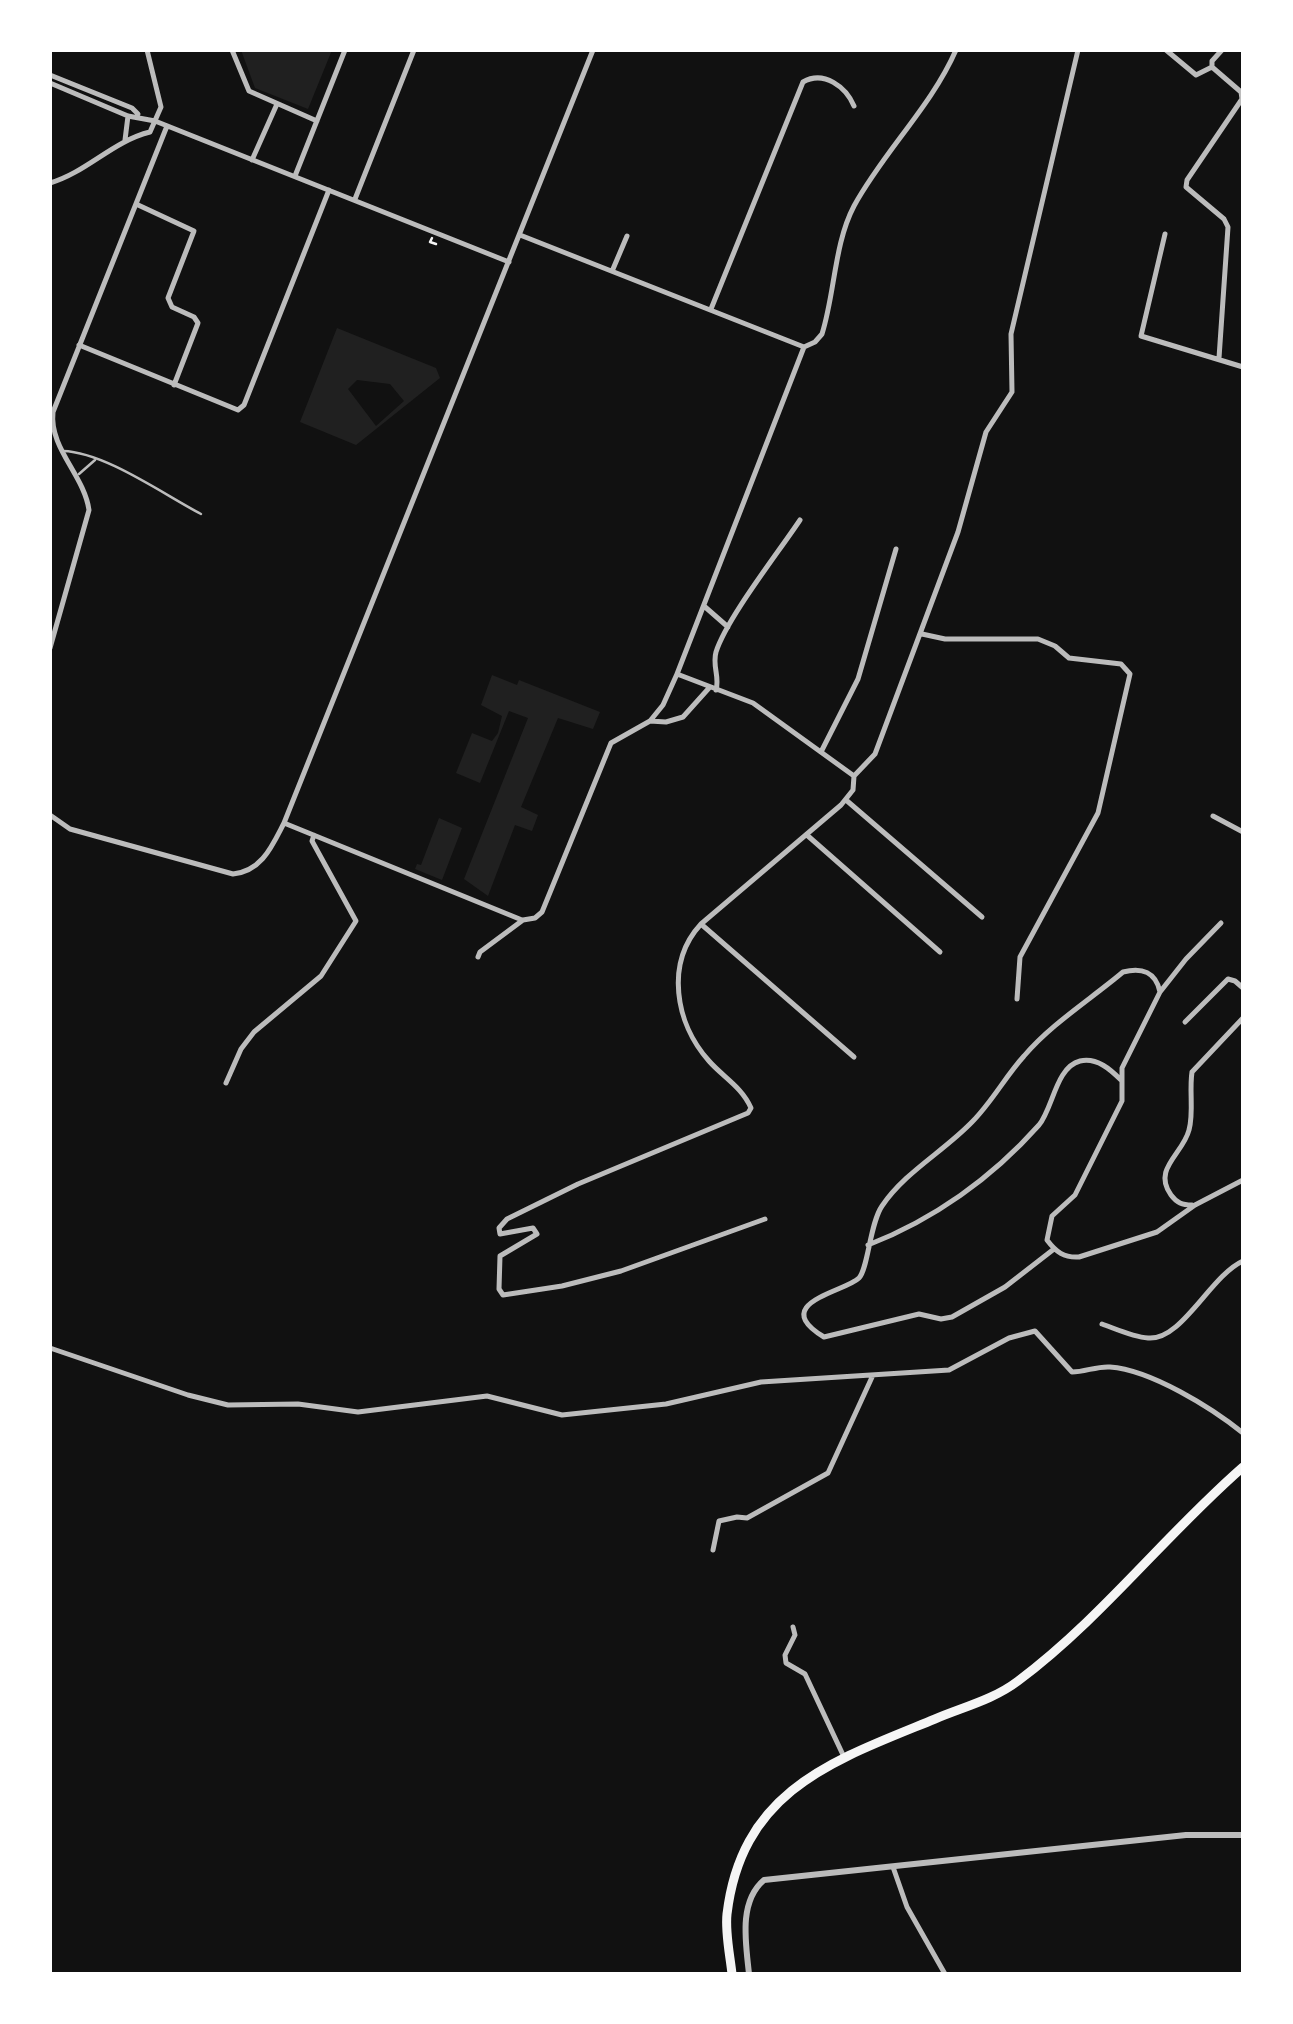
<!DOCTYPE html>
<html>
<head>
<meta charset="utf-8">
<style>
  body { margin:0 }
  #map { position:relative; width:1293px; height:2024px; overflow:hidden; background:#111; font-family:Karla,sans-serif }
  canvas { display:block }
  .frame { position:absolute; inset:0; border:52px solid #fff; pointer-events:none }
</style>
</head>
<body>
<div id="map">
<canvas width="1293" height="2024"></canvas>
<div class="frame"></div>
</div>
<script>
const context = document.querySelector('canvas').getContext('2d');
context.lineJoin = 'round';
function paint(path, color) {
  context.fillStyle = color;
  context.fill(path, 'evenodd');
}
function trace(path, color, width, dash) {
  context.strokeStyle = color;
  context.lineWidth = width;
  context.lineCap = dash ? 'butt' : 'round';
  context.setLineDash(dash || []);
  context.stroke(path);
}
paint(new Path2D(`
  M 241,50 L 332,50 L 308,109 L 255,88 Z
  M 337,328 L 436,368 L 440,378 L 356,445 L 300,422 ZM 357,380 L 390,384 L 404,401 L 376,426 L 348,389 Z
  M 492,675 L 517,685 L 519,680 L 600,712 L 593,729 L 558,718 L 521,807 L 538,815 L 532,831 L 515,825 L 488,896 L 464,879 L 528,718 L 509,711 L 480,783 L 456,773 L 472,733 L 492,741 L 498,733 L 502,716 L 481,705 Z
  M 439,818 L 462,828 L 442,880 L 415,869 L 417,864 L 421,865 Z`), '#202020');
trace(new Path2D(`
  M 432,238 L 430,242 L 436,244`), '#f5f5f5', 2.5);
trace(new Path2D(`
  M 63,451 C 104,452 163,494 201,514
  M 79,474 L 95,460`), '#bcbcbc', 2.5);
trace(new Path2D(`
  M 232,50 L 249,91 L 317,121
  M 1166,50 L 1196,75 L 1212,67
  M 50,75 L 132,108 L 138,114
  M 50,83 L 128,116 L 155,121 L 509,262
  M 125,140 L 128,116
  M 252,160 L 277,104
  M 295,176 L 345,50
  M 50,183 C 87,172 113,141 150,132 L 161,107 L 147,50
  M 355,199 L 414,50
  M 136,204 L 194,231 L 168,298 L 172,307 L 194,317 L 198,323 L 174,385
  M 1165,234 L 1141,336 L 1243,367
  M 520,235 L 804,347
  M 613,269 L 627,236
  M 711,309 L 803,82 C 824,70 846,87 854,106
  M 79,345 L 238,410 L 244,405 L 329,190
  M 1219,358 L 1228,227 L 1224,219 L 1186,187 L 1187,180 L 1242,99 L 1241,92 L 1212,67 L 1212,61 L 1222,50
  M 704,606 L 728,627
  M 922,634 L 945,639 L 1038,639 L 1055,646 L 1069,658 L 1121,664 L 1130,674 L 1098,813 L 1020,957 L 1017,999
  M 50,648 L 89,510 C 84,475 49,448 53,412 L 167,126
  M 677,674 L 753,703 L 854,776
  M 716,690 C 720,677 712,666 716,652 C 727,618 778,553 800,520
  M 650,721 L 663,705 L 677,674 L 804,347 L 815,342 L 822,334 C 835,293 834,244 854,206 C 884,151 931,107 956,50
  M 821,752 L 858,679 L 896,549
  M 846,800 L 982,917
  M 50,815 L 70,829 L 233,874 C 262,871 272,846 284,823 L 593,50
  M 1213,816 L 1243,832
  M 284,823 L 522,920
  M 808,836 L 940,952
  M 701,924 L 854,1057
  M 478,957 L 480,952 L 523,920 L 535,918 L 542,912 L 611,743 L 650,721 L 666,722 L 683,717 L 709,688
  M 1160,992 L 1186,959 L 1221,923
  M 1185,1022 L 1228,979 L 1235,981 L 1243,988
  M 226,1083 L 241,1049 L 254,1032 L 321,976 L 356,921 L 312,841 L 314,835
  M 1192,1205 C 1182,1205 1177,1203 1171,1195 C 1152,1169 1183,1154 1189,1130 C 1194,1112 1189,1091 1192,1072 L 1243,1018
  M 765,1219 L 621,1271 L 562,1286 L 503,1295 L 499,1289 L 500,1256 L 537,1234 L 533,1228 L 500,1234 L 499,1228 L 507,1219 L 578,1184 L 748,1113 L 751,1108 C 742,1087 723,1077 709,1061 C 675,1023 665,963 701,924 L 841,805 L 853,790 L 854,776 L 875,754 L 958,532 L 986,432 L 1012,392 L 1011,334 L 1078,50
  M 868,1245 C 933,1220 992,1178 1039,1125 C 1053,1108 1056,1067 1080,1061 C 1097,1057 1111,1070 1121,1080
  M 1054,1249 L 1005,1287 L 952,1317 L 941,1319 L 919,1314 L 824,1337 C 768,1303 845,1292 859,1278 C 868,1269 870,1223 882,1206 C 905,1172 943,1152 972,1122 C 992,1102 1005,1077 1024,1056 C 1051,1024 1091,999 1123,972 C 1142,967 1156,972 1160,992 L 1122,1068 L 1122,1101 L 1075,1195 L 1052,1216 L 1047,1240 C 1056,1252 1064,1258 1079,1257 L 1157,1232 L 1195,1205 L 1243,1180
  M 1102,1324 C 1116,1329 1133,1337 1148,1338 C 1182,1341 1210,1276 1243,1261
  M 50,1348 L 188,1395 L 228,1405 L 298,1404 L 358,1412 L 487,1396 L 562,1415 L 666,1404 L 761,1382 L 949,1370 L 1009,1338 L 1035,1331 L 1072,1372 C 1085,1372 1097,1366 1110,1367 C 1151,1370 1212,1408 1243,1433
  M 713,1550 L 719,1521 L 737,1517 L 747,1518 L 828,1473 L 873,1375
  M 793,1627 L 795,1635 L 785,1655 L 786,1663 L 805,1674 L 844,1757
  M 893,1867 L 907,1907 L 945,1974`), '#bcbcbc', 5);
trace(new Path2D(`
  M 749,1974 C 746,1944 738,1902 764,1880 L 1186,1835 L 1243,1835`), '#bcbcbc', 6);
trace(new Path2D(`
  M 732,1974 C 730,1955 725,1933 727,1914 C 742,1789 835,1760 935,1719 C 963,1707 993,1700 1018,1681 C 1101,1619 1165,1535 1243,1467`), '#f5f5f5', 9);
</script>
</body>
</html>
